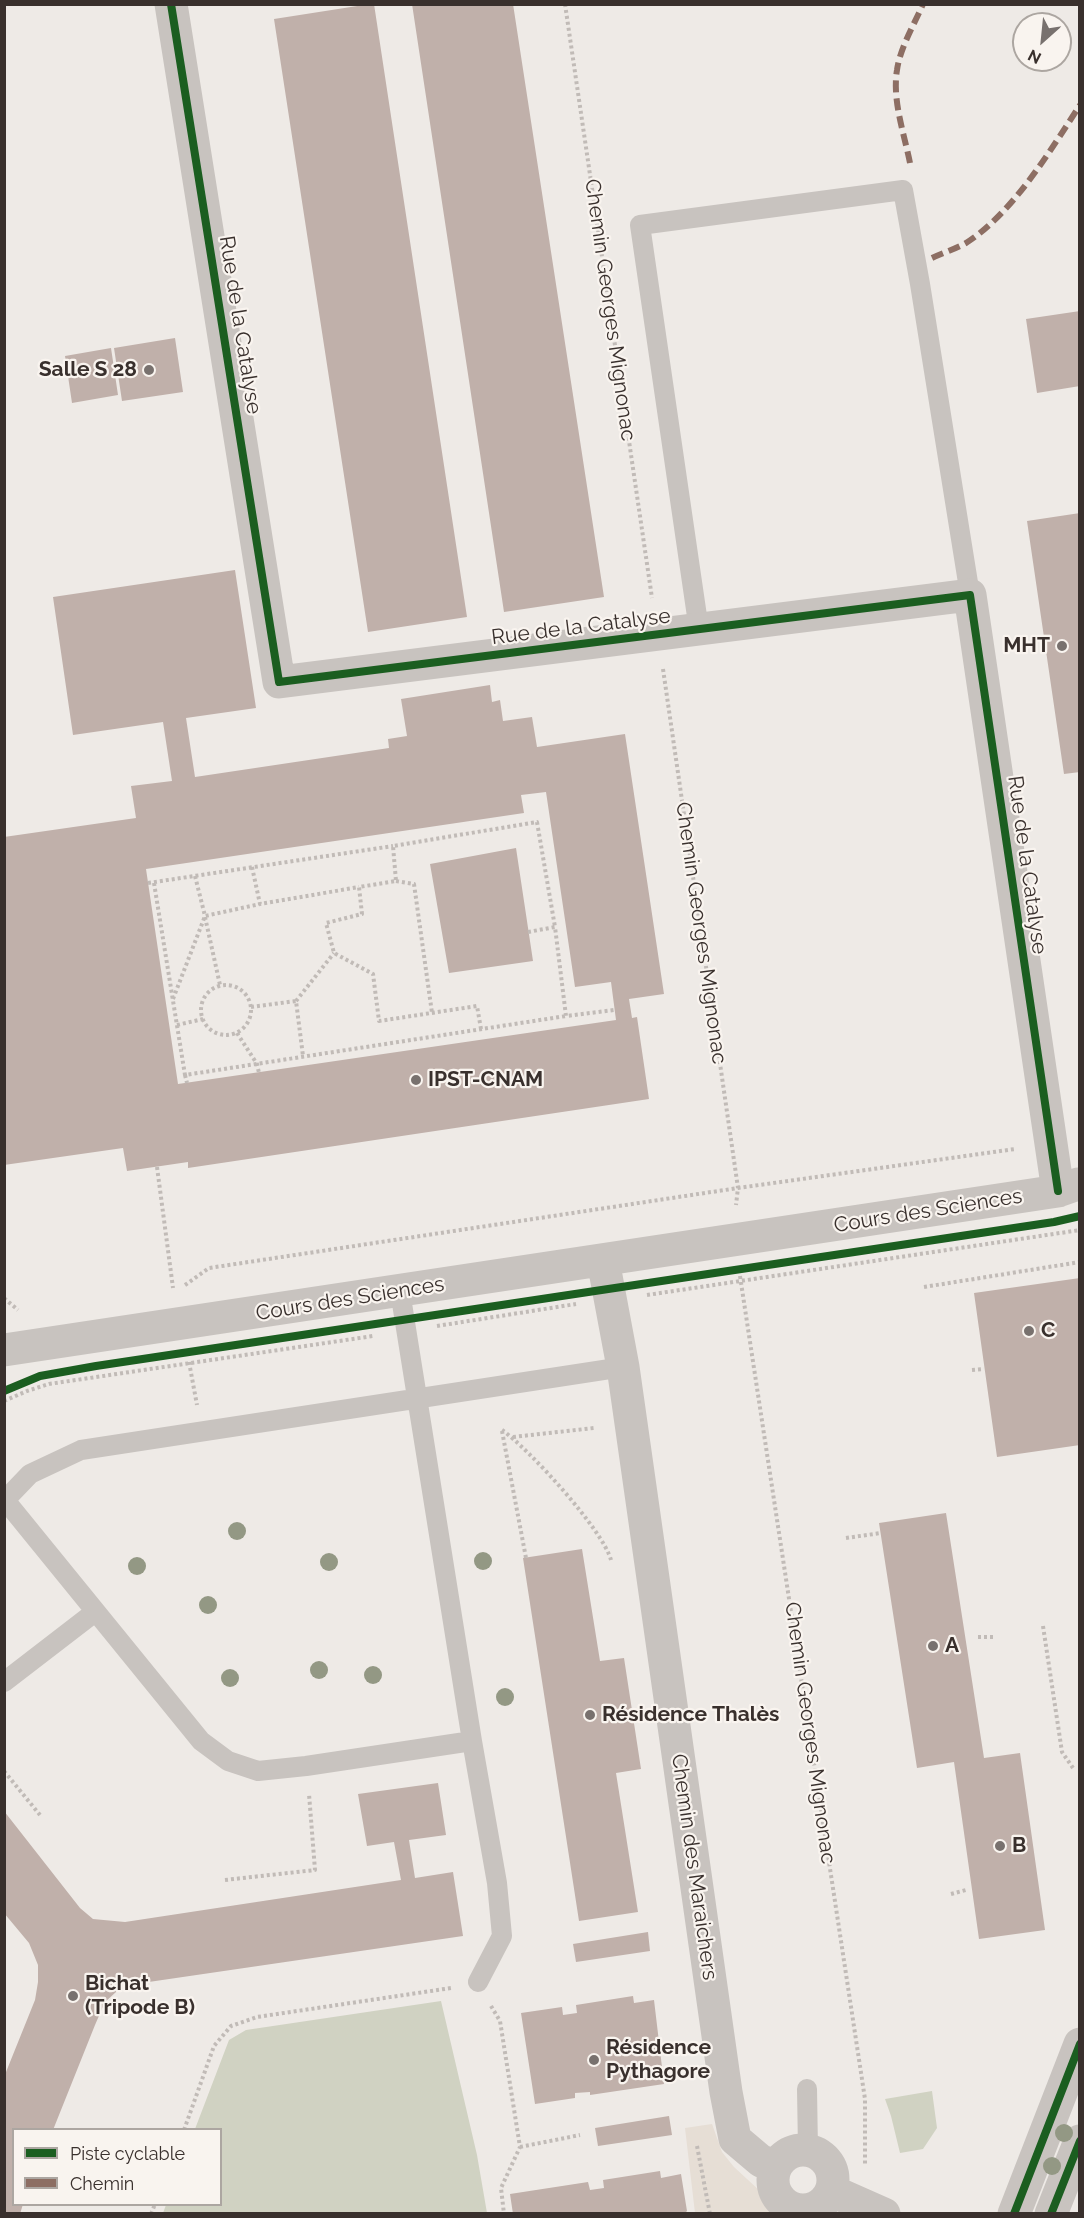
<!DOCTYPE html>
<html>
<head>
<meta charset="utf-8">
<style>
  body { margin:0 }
  #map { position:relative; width:1084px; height:2218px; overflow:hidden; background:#eeeae6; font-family:Raleway,sans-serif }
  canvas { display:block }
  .frame { position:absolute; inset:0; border:6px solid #39302d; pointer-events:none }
  .legend { position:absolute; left:12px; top:2128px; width:210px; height:78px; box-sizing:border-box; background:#f9f4ef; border:2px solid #aca6a1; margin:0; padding:8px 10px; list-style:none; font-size:18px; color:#39302d }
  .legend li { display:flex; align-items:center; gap:12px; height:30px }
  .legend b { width:30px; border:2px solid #aca6a1 }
  .north { position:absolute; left:1012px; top:12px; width:60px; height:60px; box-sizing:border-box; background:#f9f4ef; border:2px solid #aca6a1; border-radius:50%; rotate:207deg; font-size:16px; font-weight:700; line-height:24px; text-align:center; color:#39302d }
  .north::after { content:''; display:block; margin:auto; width:21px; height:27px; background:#78716e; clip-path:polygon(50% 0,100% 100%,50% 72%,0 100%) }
</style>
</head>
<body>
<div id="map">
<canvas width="1084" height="2218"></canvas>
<div class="frame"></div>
<ul class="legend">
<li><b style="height:8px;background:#1b5e20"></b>Piste cyclable</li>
<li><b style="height:8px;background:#8d6e63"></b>Chemin</li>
</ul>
<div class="north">N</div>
</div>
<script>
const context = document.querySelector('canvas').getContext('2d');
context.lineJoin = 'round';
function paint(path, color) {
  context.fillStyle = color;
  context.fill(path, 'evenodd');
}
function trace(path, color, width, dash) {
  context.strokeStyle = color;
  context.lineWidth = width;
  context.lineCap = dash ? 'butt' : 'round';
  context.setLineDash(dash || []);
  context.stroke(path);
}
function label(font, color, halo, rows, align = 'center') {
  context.font = font + ' Raleway,sans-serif';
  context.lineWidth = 4.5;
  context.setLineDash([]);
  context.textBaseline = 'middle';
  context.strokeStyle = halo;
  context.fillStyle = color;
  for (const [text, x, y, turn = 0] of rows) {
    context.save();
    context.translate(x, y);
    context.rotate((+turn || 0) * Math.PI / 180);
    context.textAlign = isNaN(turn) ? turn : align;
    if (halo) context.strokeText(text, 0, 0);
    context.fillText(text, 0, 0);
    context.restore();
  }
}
paint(new Path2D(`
  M 441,2001 L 477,2155 L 487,2213 L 163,2213 L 166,2205 L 220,2204 L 220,2130 L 195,2129 L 229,2040 L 246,2030 Z
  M 932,2091 L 937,2128 L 923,2149 L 900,2153 L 891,2116 L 885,2099 Z`), '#d0d2c2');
paint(new Path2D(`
  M 712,2124 L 722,2152 L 734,2167 L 760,2191 L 775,2213 L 695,2213 L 685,2128 Z`), '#e6ded5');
paint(new Path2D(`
  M 370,4 L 374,4 L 467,617 L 368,632 L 274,19 Z
  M 412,4 L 513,4 L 604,597 L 504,612 Z
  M 1080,311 L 1080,386 L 1037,393 L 1026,319 Z
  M 175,338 L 183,392 L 122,401 L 114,348 Z
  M 111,348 L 118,395 L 72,403 L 65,356 Z
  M 1080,513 L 1080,772 L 1064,774 L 1027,521 Z
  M 235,570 L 256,708 L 186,718 L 195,777 L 389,748 L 388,739 L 407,736 L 401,699 L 490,685 L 492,702 L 500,700 L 503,721 L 532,717 L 537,747 L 625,734 L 664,994 L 629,999 L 632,1018 L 637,1017 L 649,1099 L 188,1168 L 188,1162 L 127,1171 L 123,1148 L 4,1165 L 4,837 L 136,818 L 131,786 L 172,781 L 163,722 L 73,735 L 53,597 ZM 546,792 L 575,987 L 611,982 L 616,1020 L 178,1084 L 146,869 L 524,813 L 521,795 Z
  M 516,848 L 533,961 L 449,973 L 430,864 Z
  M 1080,1278 L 1080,1445 L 997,1457 L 974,1293 Z
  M 946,1513 L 984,1758 L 1020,1753 L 1045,1930 L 979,1939 L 954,1762 L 917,1768 L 879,1523 Z
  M 582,1549 L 600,1661 L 624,1658 L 641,1769 L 616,1773 L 638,1912 L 579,1921 L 523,1558 Z
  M 438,1783 L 446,1835 L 409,1840 L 415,1878 L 453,1872 L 463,1936 L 135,1984 L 116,1992 L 105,2002 L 95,2025 L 53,2130 L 14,2130 L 14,2204 L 23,2204 L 20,2214 L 4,2214 L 4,2077 L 35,2000 L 38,1982 L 38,1965 L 29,1943 L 4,1913 L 4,1811 L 80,1908 L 93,1919 L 125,1922 L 401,1880 L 394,1842 L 367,1846 L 358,1794 Z
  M 648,1932 L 650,1951 L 576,1962 L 573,1944 Z
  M 633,1996 L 634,2003 L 654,2000 L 664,2084 L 590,2095 L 590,2092 L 575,2093 L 575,2098 L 535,2104 L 521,2013 L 562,2007 L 563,2015 L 577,2013 L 576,2005 Z
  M 669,2116 L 672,2135 L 598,2146 L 595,2128 Z
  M 660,2171 L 661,2178 L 681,2174 L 687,2211 L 684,2214 L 513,2214 L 510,2194 L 588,2182 L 590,2190 L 604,2188 L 603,2180 Z`), '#c0b0aa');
trace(new Path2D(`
  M 565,4 L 652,598
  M 663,669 L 738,1188 L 736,1205
  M 252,867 L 260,904 L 359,887
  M 195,876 L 205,916 L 260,904
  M 396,881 L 414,884 L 432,1013
  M 148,883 L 393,846
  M 154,883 L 185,1075 L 566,1016
  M 205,917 L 220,985
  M 528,932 L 555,927 L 566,1016 L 614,1010
  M201 1010a25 25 0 1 1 50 0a25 25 0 1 1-50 0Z
  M 173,999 L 205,916
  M 296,1001 L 334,953
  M 251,1007 L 296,1001 L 303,1056
  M 177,1025 L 203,1019
  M 481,1029 L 477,1006 L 379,1021 L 373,974 L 334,953 L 326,923 L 362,914 L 359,887 L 396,881 L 393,846 L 537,822 L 555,927
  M 237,1033 L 257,1064 L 259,1073
  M 185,1075 L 187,1083
  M 157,1167 L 173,1288
  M 740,1276 L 865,2099 L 865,2166
  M 185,1285 L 209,1268 L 738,1188 L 1015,1149
  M 924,1287 L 1080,1262
  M 647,1295 L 1080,1230
  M 4,1298 L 18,1310
  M 437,1326 L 576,1304
  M 189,1362 L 197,1405
  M 972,1370 L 984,1369
  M 4,1401 L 27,1391 L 49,1384 L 373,1336
  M 502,1430 C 529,1449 603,1530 611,1560
  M 502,1431 L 526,1558
  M 513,1437 L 594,1428
  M 846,1538 L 881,1533
  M 1043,1626 L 1062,1752 L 1073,1768
  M 978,1637 L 996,1637
  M 4,1771 L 40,1815
  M 225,1880 L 315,1870 L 309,1794
  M 951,1894 L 966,1890
  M 491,2006 L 500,2021 L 520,2147 L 501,2188 L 504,2214
  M 184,2130 L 214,2046 L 231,2026 L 257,2017 L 451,1988
  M 697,2146 L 710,2214
  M 520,2147 L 580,2135
  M 151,2214 L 155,2204`), '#c1bbb7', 4, [3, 3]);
trace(new Path2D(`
  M 699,630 L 640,225 L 903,190 L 920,284 L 970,595
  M 400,1291 L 472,1741 L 497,1883 L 502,1936 L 478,1982
  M 4,1682 L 95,1612
  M 472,1741 L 306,1766 L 258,1771 L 228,1761 L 201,1741 L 5,1500 L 30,1474 L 81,1450 L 623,1367
  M 807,2089 L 808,2150`), '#c8c3bf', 20);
trace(new Path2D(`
  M 171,4 L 279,682 L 970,595 L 1058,1191
  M 603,1260 L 623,1367 L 726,2092 L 735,2139 L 761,2161 L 776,2166
  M 4,1350 L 1058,1191 L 1078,1184
  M773 2180a30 30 0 1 1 60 0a30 30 0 1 1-60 0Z
  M 832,2191 L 884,2214`), '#c8c3bf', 33);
trace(new Path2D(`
  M 1014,2214 L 1080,2044
  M 1051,2214 L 1080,2141`), '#c8c3bf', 33);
trace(new Path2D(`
  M 910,163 C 904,133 892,100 897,70 C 900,48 914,25 923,4
  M 932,258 C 943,253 955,249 966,243 C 1013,213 1050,151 1080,105`), '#8d6e63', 6, [12, 6]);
trace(new Path2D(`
  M 171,4 L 279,682 L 970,595 L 1058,1191
  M 4,1391 L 40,1376 L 96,1366 L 1054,1222 L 1080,1216
  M 1014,2214 L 1080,2044
  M 1051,2214 L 1080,2141`), '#1b5e20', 8);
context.fillStyle = '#939884';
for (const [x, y] of [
  [237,1531],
  [483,1561],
  [329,1562],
  [137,1566],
  [208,1605],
  [319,1670],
  [373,1675],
  [230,1678],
  [505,1697],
  [1064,2133],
  [1052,2166]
]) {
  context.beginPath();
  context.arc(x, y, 9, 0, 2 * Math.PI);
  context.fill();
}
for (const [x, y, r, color] of [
  [149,370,6,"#78716e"],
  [1062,646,6,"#78716e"],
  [416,1080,6,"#78716e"],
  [1029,1331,6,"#78716e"],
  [933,1646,6,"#78716e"],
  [590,1715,6,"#78716e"],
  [1000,1846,6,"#78716e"],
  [73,1996,6,"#78716e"],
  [594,2060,6,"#78716e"]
]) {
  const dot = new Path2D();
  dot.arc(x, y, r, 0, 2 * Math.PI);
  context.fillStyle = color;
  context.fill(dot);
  trace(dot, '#f9f4ef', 2);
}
label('21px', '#39302d', '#f9f4ef', [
  ["Chemin Georges Mignonac",610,310,82],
  ["Rue de la Catalyse",240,325,81],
  ["Rue de la Catalyse",581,627,-7],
  ["Rue de la Catalyse",1027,865,82],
  ["Chemin Georges Mignonac",701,933,82],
  ["Cours des Sciences",928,1211,-9],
  ["Cours des Sciences",350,1299,-9],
  ["Chemin Georges Mignonac",810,1733,82],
  ["Chemin des Maraichers",694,1867,82]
]);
label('bold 21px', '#39302d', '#f9f4ef', [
  ["Salle S 28",137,370,"right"],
  ["MHT",1050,646,"right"],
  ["IPST-CNAM",428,1080],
  ["C",1041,1331],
  ["A",945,1646],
  ["Résidence Thalès",602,1715],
  ["B",1012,1846],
  ["Bichat",85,1984],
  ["(Tripode B)",85,2008],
  ["Résidence",606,2048],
  ["Pythagore",606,2072]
], 'left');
</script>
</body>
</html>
